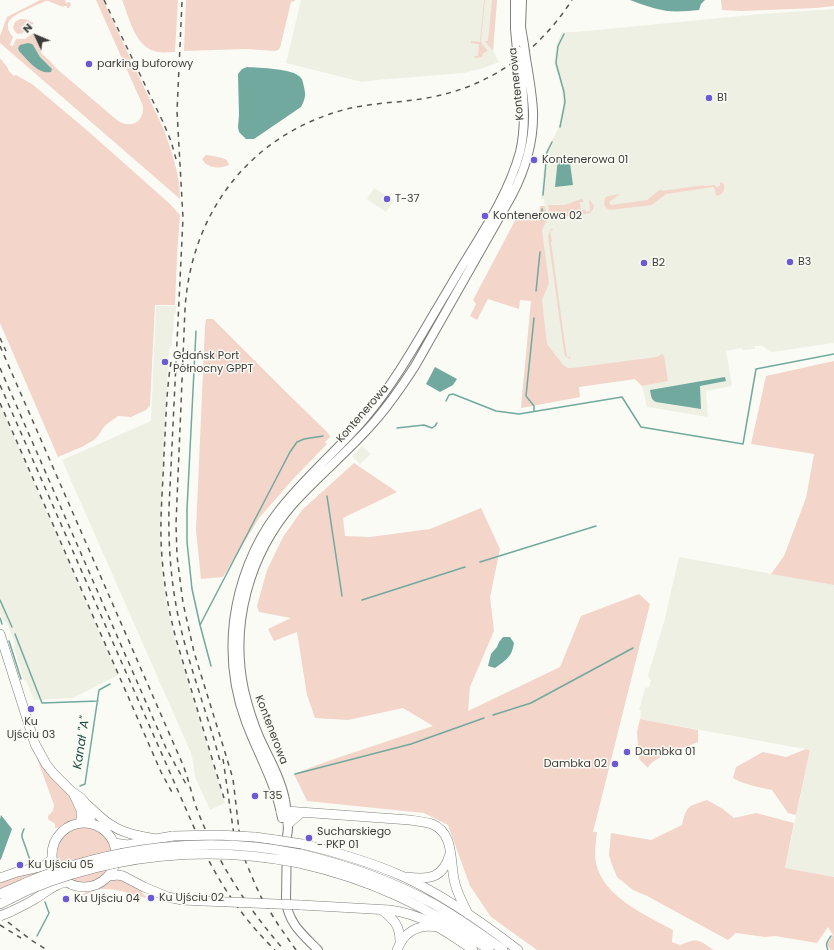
<!DOCTYPE html>
<html>
<head>
<meta charset="utf-8">
<style>
  body { margin:0 }
  #map { position:relative; width:834px; height:950px; overflow:hidden; background:#fbfbf5; font-family:Poppins,sans-serif }
  canvas { display:block }
  .north { position:absolute; left:16px; top:16px; width:40px; height:40px; -webkit-text-stroke:3px #fbfbf5; paint-order:stroke; rotate:314deg; font-size:11px; font-weight:700; line-height:16px; text-align:center; color:#3c3c3a }
  .north::after { content:''; display:block; margin:auto; width:14px; height:18px; background:#3c3c3a; clip-path:polygon(50% 0,100% 100%,50% 72%,0 100%) }
</style>
</head>
<body>
<div id="map">
<canvas width="834" height="950"></canvas>
<div class="north">N</div>
</div>
<script>
const context = document.querySelector('canvas').getContext('2d');
context.lineJoin = 'round';
function paint(path, color) {
  context.fillStyle = color;
  context.fill(path, 'evenodd');
}
function trace(path, color, width, dash) {
  context.strokeStyle = color;
  context.lineWidth = width;
  context.lineCap = dash ? 'butt' : 'round';
  context.setLineDash(dash || []);
  context.stroke(path);
}
function label(font, color, halo, rows, align = 'center') {
  context.font = font + ' Poppins,sans-serif';
  context.lineWidth = 3;
  context.setLineDash([]);
  context.textBaseline = 'middle';
  context.strokeStyle = halo;
  context.fillStyle = color;
  for (const [text, x, y, turn = 0] of rows) {
    context.save();
    context.translate(x, y);
    context.rotate((+turn || 0) * Math.PI / 180);
    context.textAlign = isNaN(turn) ? turn : align;
    if (halo) context.strokeText(text, 0, 0);
    context.fillText(text, 0, 0);
    context.restore();
  }
}
paint(new Path2D(`
  M 301,0 L 497,0 L 493,50 L 499,62 L 481,69 L 464,73 L 377,80 L 362,82 L 286,63 Z
  M 834,9 L 834,343 L 772,352 L 762,346 L 755,346 L 755,349 L 743,350 L 742,348 L 726,351 L 732,386 L 706,391 L 708,417 L 647,407 L 642,386 L 635,379 L 578,387 L 580,397 L 521,408 L 540,206 L 545,206 L 544,199 L 541,199 L 545,153 L 558,129 L 563,106 L 562,90 L 558,75 L 554,64 L 556,45 L 562,32 L 576,32 L 761,14 Z
  M 374,188 L 394,200 L 386,212 L 367,199 Z
  M 156,306 L 176,306 L 176,312 L 174,316 L 173,334 L 172,336 L 172,345 L 169,349 L 167,383 L 160,537 L 162,566 L 166,600 L 175,639 L 225,803 L 210,810 L 195,777 L 193,761 L 191,753 L 62,460 L 151,421 Z
  M 0,405 L 118,675 L 73,698 L 34,700 L 26,680 L 24,681 L 14,647 L 15,643 L 7,623 L 3,621 L 0,613 Z
  M 362,446 L 371,454 L 360,464 L 352,456 Z
  M 679,557 L 834,585 L 834,877 L 785,868 L 810,750 L 640,719 L 641,711 L 639,710 L 645,688 L 649,687 L 651,680 L 649,679 L 648,675 L 664,622 Z`), '#eff0e4');
paint(new Path2D(`
  M 40,0 L 65,0 L 66,3 L 70,2 L 71,5 L 69,8 L 67,8 L 67,6 L 64,6 L 63,7 L 48,1 L 46,1 C 39,4 32,7 26,10 C 12,16 1,22 13,37 L 10,45 L 13,46 L 16,39 L 25,39 L 32,34 L 33,34 L 42,54 L 49,60 L 57,69 L 118,121 C 132,129 144,122 143,106 L 96,0 L 103,0 L 164,130 C 172,153 180,175 180,199 L 0,43 L 0,36 L 7,17 ZM 33,45 L 38,55 L 52,70 L 47,72 L 36,68 Z
  M 122,0 L 178,0 L 175,52 C 170,52 164,53 159,52 C 135,49 130,19 122,0 Z
  M 186,0 L 295,0 L 295,1 L 291,2 L 280,48 L 278,50 L 275,51 L 246,49 L 184,51 Z
  M 484,0 L 485,0 L 481,41 L 482,44 L 488,51 L 483,53 L 482,57 L 475,58 L 474,56 L 478,56 L 479,44 L 471,43 L 471,41 L 480,42 Z
  M 492,0 L 497,0 L 493,51 L 485,41 L 488,41 Z
  M 721,0 L 834,0 L 834,6 L 816,8 L 741,11 L 722,10 Z
  M 20,19 L 25,19 L 34,23 C 28,27 18,43 13,27 L 15,22 Z
  M 0,58 L 8,68 L 8,70 L 14,76 L 16,75 L 32,84 L 89,132 L 170,204 L 180,215 L 177,255 L 175,305 L 155,305 L 150,405 L 146,410 L 131,417 L 118,416 C 114,420 109,421 105,426 C 101,430 99,436 95,439 C 92,442 87,443 84,446 L 58,457 L 0,323 Z
  M 206,155 C 213,156 221,157 227,160 L 229,165 C 221,169 207,169 202,159 Z
  M 720,182 L 724,184 C 725,191 723,195 716,196 L 715,189 L 713,187 L 666,194 L 652,205 L 610,210 L 606,208 L 604,205 L 605,198 L 608,196 L 620,194 L 609,202 L 611,205 L 647,200 L 661,189 L 662,191 L 704,185 L 704,186 L 715,185 L 716,187 L 720,186 Z
  M 582,199 L 584,202 L 580,202 L 581,210 L 586,210 L 586,212 L 590,211 L 589,200 C 595,204 595,209 590,213 L 550,219 L 546,222 L 542,230 L 549,283 L 542,300 L 547,344 L 563,365 L 568,368 L 572,368 L 657,357 L 662,354 L 664,356 L 668,381 L 642,386 L 635,379 L 579,387 L 580,397 L 521,408 L 531,301 L 520,300 L 519,309 L 488,299 L 477,320 L 470,316 L 476,304 L 473,300 L 519,213 L 539,215 L 540,206 L 545,206 L 546,214 L 545,214 L 546,217 L 551,217 L 551,213 L 549,213 L 548,205 L 565,205 L 575,201 Z
  M 552,228 L 553,230 L 550,231 L 552,242 L 551,242 L 565,344 L 567,357 L 571,357 L 570,359 L 565,356 L 564,352 L 549,243 C 548,237 548,232 552,228 Z
  M 206,319 L 213,319 L 285,391 L 329,434 L 330,437 L 325,442 L 327,444 L 294,478 L 259,518 L 223,577 L 201,579 L 196,530 L 205,327 Z
  M 834,361 L 834,585 L 771,574 L 784,556 L 806,498 L 814,454 L 751,444 L 766,376 Z
  M 354,463 L 397,492 L 343,518 L 345,536 L 370,537 L 430,529 L 481,508 L 500,549 L 490,597 L 494,631 L 470,687 L 468,711 L 560,667 L 581,616 L 639,594 L 650,604 L 593,832 L 597,832 C 596,841 594,854 596,863 C 603,897 646,915 673,930 L 672,942 L 680,945 C 699,937 698,940 714,950 L 537,950 L 491,917 L 470,886 L 448,825 L 424,813 L 307,801 L 294,774 L 331,760 L 433,726 L 403,708 L 348,720 L 315,718 L 307,695 L 297,632 L 274,641 L 268,629 L 291,618 L 259,612 L 257,606 L 267,570 L 283,537 L 302,510 Z
  M 640,719 L 698,730 L 698,742 C 687,747 651,757 648,768 L 639,759 L 637,732 Z
  M 33,747 L 77,804 L 77,818 L 62,827 L 55,828 L 55,824 L 48,819 L 48,816 L 53,811 L 54,805 Z
  M 806,749 L 810,750 L 796,815 L 788,813 L 772,790 C 758,787 745,785 733,778 L 736,767 L 763,752 L 786,757 Z
  M 707,800 L 723,809 L 734,818 L 756,813 L 794,823 L 785,868 L 834,877 L 834,950 L 831,950 L 827,945 L 833,935 L 828,927 L 817,943 L 775,936 L 765,937 L 736,933 L 728,940 L 647,896 L 633,890 L 617,877 L 612,865 L 609,855 L 611,833 L 651,840 L 682,825 C 687,805 687,807 707,800 Z
  M 80,827 C 97,827 108,834 112,851 L 73,861 L 58,866 C 53,848 60,831 80,827 Z
  M 42,868 L 44,871 L 0,890 L 0,881 Z
  M 109,868 C 100,881 84,887 69,879 Z
  M 113,879 L 127,880 L 143,892 L 142,893 L 147,897 L 146,898 C 130,894 112,886 96,890 C 90,892 86,895 81,896 L 86,892 L 98,888 Z`), '#f3d5ca');
paint(new Path2D(`
  M 630,0 L 705,0 L 701,4 L 699,10 C 689,11 677,12 667,11 C 654,9 641,4 630,0 Z
  M 28,43 L 32,44 L 33,45 L 40,57 L 52,69 L 51,72 C 38,75 27,59 19,51 L 18,48 L 20,45 Z
  M 247,67 C 259,68 294,68 301,78 C 303,80 303,84 304,87 C 306,96 305,99 301,107 L 254,139 L 246,139 L 239,132 L 238,127 L 239,115 L 238,74 L 242,69 Z
  M 569,156 L 573,185 L 555,187 L 558,158 Z
  M 435,367 L 457,379 L 453,385 L 440,392 L 426,384 Z
  M 725,377 L 726,381 L 700,386 L 701,409 L 656,402 C 651,400 651,395 650,390 Z
  M 503,637 L 510,637 L 514,643 C 512,657 506,660 495,668 L 488,666 L 491,654 L 497,647 L 499,642 Z
  M 1,815 L 12,829 L 1,859 L 0,860 L 0,819 Z`), '#71a99e');
trace(new Path2D(`
  M 560,127 L 565,102 L 564,92 L 556,63 L 558,46 L 564,34
  M 543,195 L 547,152 L 552,142
  M 541,220 L 542,209
  M 536,291 L 540,252
  M 534,318 L 526,396 L 534,406 L 534,411
  M 196,331 L 187,509 L 187,542 L 192,589 L 200,625 L 211,666
  M 446,401 L 449,395 L 453,394 L 496,411 L 519,414 L 622,397 L 641,427 L 743,444 L 756,369 L 834,354
  M 397,428 L 424,425 L 432,428 L 435,426 L 437,423
  M 327,496 L 342,596
  M 480,562 L 596,526
  M 0,600 L 12,627
  M 362,600 L 465,567
  M 0,618 L 2,624
  M 200,625 L 290,452 L 297,442 L 304,439 L 323,436
  M 15,634 L 42,703 L 98,701
  M 9,641 L 21,679
  M 493,715 L 531,703 L 633,648
  M 295,774 L 411,744 L 484,718
  M 80,786 L 85,784 L 99,690 L 110,684
  M 24,829 L 22,834 L 22,837 L 30,860
  M 37,936 L 47,917 L 49,913 L 45,902
  M 828,950 C 825,944 827,942 831,936`), '#71a99e', 1.5);
const primary = new Path2D(`
  M 515,0 L 515,29 L 517,50
  M 522,0 L 521,27 L 524,45
  M 282,818 C 276,784 258,754 246,722 C 234,690 230,655 234,621 C 239,582 254,543 278,512 C 304,478 338,450 365,418 C 400,376 423,331 451,285 C 475,243 507,200 520,152 C 527,123 523,93 520,63
  M 318,950 C 303,935 287,922 286,899 L 287,836 C 289,827 288,821 286,812 C 286,808 286,804 285,800 C 281,779 269,758 260,739 C 253,723 248,707 244,690 C 230,624 249,555 293,504 C 319,475 349,451 374,422 C 389,405 402,386 415,366 L 512,195 C 526,168 534,141 533,111 C 532,94 529,76 526,59`);
const highway = new Path2D(`
  M 0,634 L 35,744 L 46,764 L 54,774 L 71,791 L 81,798 L 86,804 L 89,812 L 91,823
  M 74,795 L 81,810 L 81,823
  M 86,804 C 95,811 103,821 113,826 C 125,834 141,836 155,839
  M 281,812 L 286,811 L 410,820 C 417,821 425,822 432,824 C 454,833 450,860 454,879 C 456,892 463,903 468,914
  M52 855a32 32 0 1 1 64 0a32 32 0 1 1-64 0Z
  M 288,824 L 301,813
  M 255,837 L 276,840
  M 114,843 L 128,845 L 155,839 L 173,836
  M 302,844 C 336,852 370,862 402,876 C 443,895 482,922 518,950
  M 300,854 C 347,865 392,881 434,904 C 458,918 481,934 503,950
  M 299,863 C 371,879 429,907 489,950
  M 109,876 L 118,875 L 123,876 L 144,887 L 168,897 L 182,900 L 204,901
  M 407,877 C 430,880 443,878 450,854
  M 0,878 L 17,872 L 44,866 L 52,859
  M 0,894 L 25,883
  M 0,904 L 28,890
  M 301,905 L 390,910 C 404,912 417,916 429,922 C 444,930 459,940 473,950
  M 382,910 C 394,920 400,925 400,942
  M 10,912 C 18,908 27,904 35,899 C 45,893 54,884 66,882
  M 397,950 C 404,932 418,924 437,927`);
trace(primary, '#7f807a', 10);
trace(highway, '#7f807a', 10);
trace(primary, '#fff', 8);
trace(highway, '#fff', 9);
trace(new Path2D(`
  M 104,0 L 163,122 L 171,141 L 176,159
  M 182,2 L 177,111 L 183,218 L 169,508 C 168,552 172,595 183,637 C 194,680 210,722 221,765
  M 0,338 L 6,351
  M 0,346 L 183,765 C 189,780 192,797 198,812 C 219,865 247,907 284,950
  M 171,362 C 166,393 166,423 164,454 C 163,488 159,523 162,557 C 164,585 169,612 176,639 L 224,798
  M 0,368 L 166,748 L 186,784
  M 0,385 L 207,857 C 225,892 247,923 275,950
  M 0,403 L 161,772 L 174,796
  M 223,759 L 235,842
  M 0,916 L 31,940 L 47,950
  M 0,925 L 21,938
  M 296,950 L 279,926 L 261,897 L 255,884 L 245,860 L 240,839 L 233,779 L 224,749 L 194,652 L 183,603 L 177,556 L 176,524 L 185,309 C 191,213 249,136 343,110 C 368,103 395,103 421,99 C 486,89 536,55 572,0`), '#575754', 1.5, [5, 5]);
const primaryBridge = new Path2D(`
  M 524,45 L 526,59
  M 517,50 L 520,63`);
const highwayBridge = new Path2D(`
  M 173,836 L 218,835 L 255,837
  M 276,840 L 302,844
  M 25,883 C 112,846 208,835 300,854
  M 28,890 C 116,854 206,845 299,863
  M 204,901 L 301,905
  M 0,916 L 10,912`);
trace(primaryBridge, '#7f807a', 10, []);
trace(highwayBridge, '#7f807a', 10, []);
trace(primaryBridge, '#fff', 8);
trace(highwayBridge, '#fff', 9);
for (const [x, y, r, color] of [
  [89,64,4,"#6a5bd5"],
  [709,98,4,"#6a5bd5"],
  [534,160,4,"#6a5bd5"],
  [387,199,4,"#6a5bd5"],
  [485,216,4,"#6a5bd5"],
  [790,262,4,"#6a5bd5"],
  [644,263,4,"#6a5bd5"],
  [165,362,4,"#6a5bd5"],
  [31,709,4,"#6a5bd5"],
  [627,752,4,"#6a5bd5"],
  [615,764,4,"#6a5bd5"],
  [255,796,4,"#6a5bd5"],
  [309,838,4,"#6a5bd5"],
  [20,865,4,"#6a5bd5"],
  [151,898,4,"#6a5bd5"],
  [66,899,4,"#6a5bd5"]
]) {
  const dot = new Path2D();
  dot.arc(x, y, r, 0, 2 * Math.PI);
  context.fillStyle = color;
  context.fill(dot);
  trace(dot, '#fbfbf5', 1.5);
}
label('11px', '#3c3c3a', '#fbfbf5', [
  ["parking buforowy",97,64],
  ["B1",717,98],
  ["Kontenerowa 01",542,160],
  ["T-37",395,199],
  ["Kontenerowa 02",493,216],
  ["B3",798,262],
  ["B2",652,263],
  ["Gdańsk Port",173,356],
  ["Północny GPPT",173,369],
  ["Ku",31,722,"center"],
  ["Ujściu 03",31,735,"center"],
  ["Dambka 01",635,752],
  ["Dambka 02",607,764,"right"],
  ["T35",263,796],
  ["Sucharskiego",317,832],
  ["- PKP 01",317,845],
  ["Ku Ujściu 05",28,865],
  ["Ku Ujściu 02",159,898],
  ["Ku Ujściu 04",74,899]
], 'left');
label('11px', '#3c3c3a', '#fbfbf5', [
  ["Kontenerowa",517,84,-96],
  ["Kontenerowa",363,414,-49],
  ["Kontenerowa",271,730,69]
]);
label('italic 12px', '#1d4e46', '#fbfbf5', [
  ["Kanał \"A\"",82,743,-81]
]);
</script>
</body>
</html>
